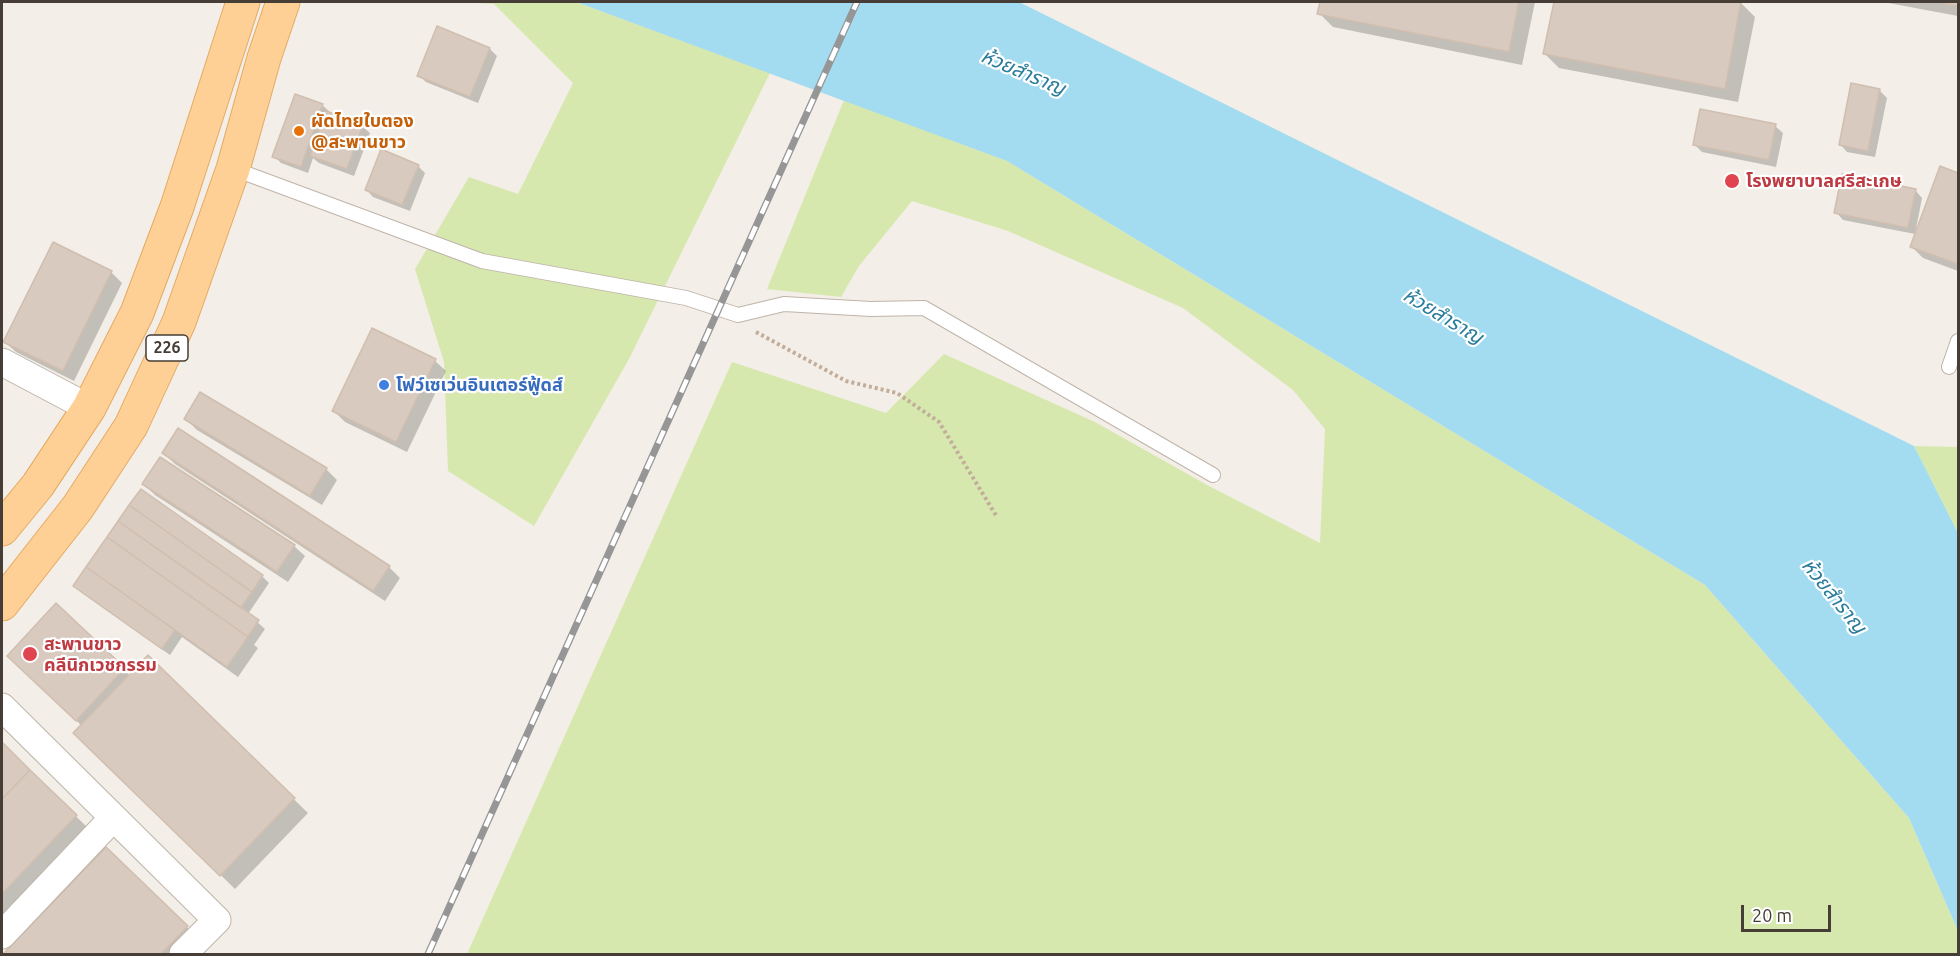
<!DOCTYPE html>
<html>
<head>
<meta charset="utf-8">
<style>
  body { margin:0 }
  #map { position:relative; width:1960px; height:956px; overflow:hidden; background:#f3eee7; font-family:Ubuntu,sans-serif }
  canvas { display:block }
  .frame { position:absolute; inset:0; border:3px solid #463d36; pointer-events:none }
  .scale { position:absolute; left:1741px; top:905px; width:90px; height:27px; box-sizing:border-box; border:3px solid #463d36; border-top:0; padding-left:8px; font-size:18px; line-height:21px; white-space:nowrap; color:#463d36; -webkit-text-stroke:4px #fff; paint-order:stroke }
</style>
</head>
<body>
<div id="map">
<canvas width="1960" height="956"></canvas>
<div class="frame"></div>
<div class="scale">20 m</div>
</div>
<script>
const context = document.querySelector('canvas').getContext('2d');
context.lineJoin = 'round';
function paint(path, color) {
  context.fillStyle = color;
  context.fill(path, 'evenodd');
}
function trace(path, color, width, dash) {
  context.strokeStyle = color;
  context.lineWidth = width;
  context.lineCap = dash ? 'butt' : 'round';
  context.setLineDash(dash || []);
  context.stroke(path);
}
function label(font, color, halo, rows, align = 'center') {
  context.font = font + ' Ubuntu,"Noto Sans Thai",sans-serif';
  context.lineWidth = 4.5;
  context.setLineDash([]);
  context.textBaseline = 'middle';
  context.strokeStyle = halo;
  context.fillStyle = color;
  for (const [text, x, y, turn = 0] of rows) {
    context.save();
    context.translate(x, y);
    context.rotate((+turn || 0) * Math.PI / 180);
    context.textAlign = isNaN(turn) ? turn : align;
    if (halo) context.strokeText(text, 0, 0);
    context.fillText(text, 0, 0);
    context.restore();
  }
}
paint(new Path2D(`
  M 456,2 L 576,2 L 770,73 L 629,359 L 534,526 L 448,471 L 444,362 L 415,269 L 469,177 L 518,194 L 573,83 L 494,4 Z
  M 844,100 L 1007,161 L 1705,585 L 1909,818 L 1958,931 L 1958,954 L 467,954 L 732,362 L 886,413 L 944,354 L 1095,422 L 1209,486 L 1320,543 L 1325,429 L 1293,390 L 1183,308 L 1008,231 L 912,201 L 859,266 L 841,297 L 767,289 Z
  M 1914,446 L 1958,447 L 1958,533 Z`), '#d7e8af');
paint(new Path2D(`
  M 576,2 L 1019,2 L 1914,446 L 1958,533 L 1958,931 L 1909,818 L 1705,585 L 1007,161 Z`), '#a3dcf0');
paint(new Path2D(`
  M 1321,2 L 1535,2 L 1522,65 L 1333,27 L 1319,13 Z
  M 1555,2 L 1741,3 L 1755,17 L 1738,102 L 1559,68 L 1545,54 Z
  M 1883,2 L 1958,2 L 1958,16 Z
  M 490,49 L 497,56 L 478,103 L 426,82 L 419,75 Z
  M 1879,90 L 1887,98 L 1875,157 L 1847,152 L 1840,144 Z
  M 322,105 L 330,112 L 329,114 L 362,126 L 370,133 L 354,176 L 319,163 L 313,158 L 308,173 L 281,163 L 274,156 Z
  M 1775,126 L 1783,133 L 1776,167 L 1702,152 L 1695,145 Z
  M 418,166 L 425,173 L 410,211 L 373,197 L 366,189 Z
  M 1941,168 L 1958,175 L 1958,271 L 1923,258 L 1912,247 Z
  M 1915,190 L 1922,198 L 1915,234 L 1843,220 L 1836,212 Z
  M 54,244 L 111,272 L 122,283 L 74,381 L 16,352 L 5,342 Z
  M 435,361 L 446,371 L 407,452 L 345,422 L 334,411 Z
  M 186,419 L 326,469 L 337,480 L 322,505 L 197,430 Z
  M 164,453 L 389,567 L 400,578 L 385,601 L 175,464 Z
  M 144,484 L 294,546 L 305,556 L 288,582 L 155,495 Z
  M 262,576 L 269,583 L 248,614 L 265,629 L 254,645 L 258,648 L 238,677 L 182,637 L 170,655 L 82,593 L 75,586 Z
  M 56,605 L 130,676 L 148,657 L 308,813 L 235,889 L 75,732 L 82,726 L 20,666 Z
  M 2,744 L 90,830 L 2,922 Z
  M 106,849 L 201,941 L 188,954 L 5,954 Z`), '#0003');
const building = new Path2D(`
  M 1320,2 L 1519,2 L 1509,52 L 1317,14 Z
  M 1554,2 L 1741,2 L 1725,89 L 1543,54 Z
  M 1936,2 L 1958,2 L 1958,6 Z
  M 437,26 L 490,48 L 470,97 L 417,76 Z
  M 1851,83 L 1880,89 L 1868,151 L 1839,145 Z
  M 295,94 L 323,104 L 301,167 L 272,157 Z
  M 1700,109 L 1776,124 L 1769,160 L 1693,145 Z
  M 326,111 L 363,125 L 347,169 L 310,156 Z
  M 381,149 L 419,165 L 402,205 L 365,190 Z
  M 1940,166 L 1958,173 L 1958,264 L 1910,247 Z
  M 1842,174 L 1916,189 L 1908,228 L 1834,213 Z
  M 53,242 L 112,271 L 63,371 L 3,342 Z
  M 372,328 L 436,359 L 396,442 L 332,411 Z
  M 200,392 L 327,468 L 310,496 L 184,419 Z
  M 178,428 L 390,566 L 373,591 L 162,453 Z
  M 160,457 L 295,545 L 277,572 L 142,484 Z
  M 141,489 L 263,575 L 252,592 L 129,505 Z
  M 129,505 L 252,592 L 241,608 L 118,521 Z
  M 118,521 L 259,620 L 248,637 L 107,537 Z
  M 107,537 L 248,637 L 227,667 L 86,567 Z
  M 86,567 L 175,630 L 162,649 L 73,586 Z
  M 56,603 L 125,668 L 76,721 L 7,656 Z
  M 148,655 L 295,798 L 220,876 L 73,733 Z
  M 2,742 L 30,770 L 2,799 Z
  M 30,770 L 77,815 L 2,894 L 2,799 Z
  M 106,847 L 188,926 L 161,954 L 3,954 Z`);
paint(building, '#d8cabf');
trace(building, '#d0beaf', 1.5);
const service = new Path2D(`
  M 234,169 L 482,261 L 686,298 L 738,315 L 784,304 L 871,309 L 924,308 L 1213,475
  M 1949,367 L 1958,341`);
const minor = new Path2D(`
  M 2,362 L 89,408
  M 2,707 L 217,920 L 183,954
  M 2,935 L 113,818`);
const primary = new Path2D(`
  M 2,529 L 38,485 L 89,408 L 137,313 L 177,207 L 243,2
  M 2,604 L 78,507 L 131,426 L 179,322 L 233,169 L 264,58 L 283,2`);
trace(service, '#bfb4a9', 16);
trace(minor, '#bfb4a9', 29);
trace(primary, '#e4aa64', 35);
trace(new Path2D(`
  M 756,332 L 846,381 L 897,393 L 939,422 L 997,517`), '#c1ad9a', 4, [3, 3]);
trace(service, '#fff', 14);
trace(minor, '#fff', 27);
trace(primary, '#fed095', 33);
const rail = new Path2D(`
  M 428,954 L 857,2`);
trace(rail, '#969696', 7);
trace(rail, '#fff', 4.5, [14]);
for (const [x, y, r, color] of [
  [299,131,6,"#e8710a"],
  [1732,181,8,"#e0444e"],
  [384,385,6,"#3f7fe0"],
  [30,654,8,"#e0444e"]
]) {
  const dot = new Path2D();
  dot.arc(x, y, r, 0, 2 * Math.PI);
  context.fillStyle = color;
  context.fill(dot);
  trace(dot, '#fff', 2);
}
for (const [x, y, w] of [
  [167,348,42]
]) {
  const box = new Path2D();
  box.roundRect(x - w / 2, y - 13, w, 26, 4.5);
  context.fillStyle = '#fff';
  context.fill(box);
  trace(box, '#463d36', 1.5);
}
label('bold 16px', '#463d36', null, [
  ["226",167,348]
]);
label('bold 18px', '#c56008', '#fff', [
  ["ผัดไทยใบตอง",311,121],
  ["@สะพานขาว",311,142]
], 'left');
label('bold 18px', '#be3a42', '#fff', [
  ["โรงพยาบาลศรีสะเกษ",1746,181],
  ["สะพานขาว",44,644],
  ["คลีนิกเวชกรรม",44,665]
], 'left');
label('bold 18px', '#366cbe', '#fff', [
  ["โฟว์เซเว่นอินเตอร์ฟู้ดส์",396,385]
], 'left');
label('italic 20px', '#2a7c9b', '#fff', [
  ["ห้วยสำราญ",1023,72,23],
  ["ห้วยสำราญ",1443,316,31],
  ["ห้วยสำราญ",1834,596,51]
]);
</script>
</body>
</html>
